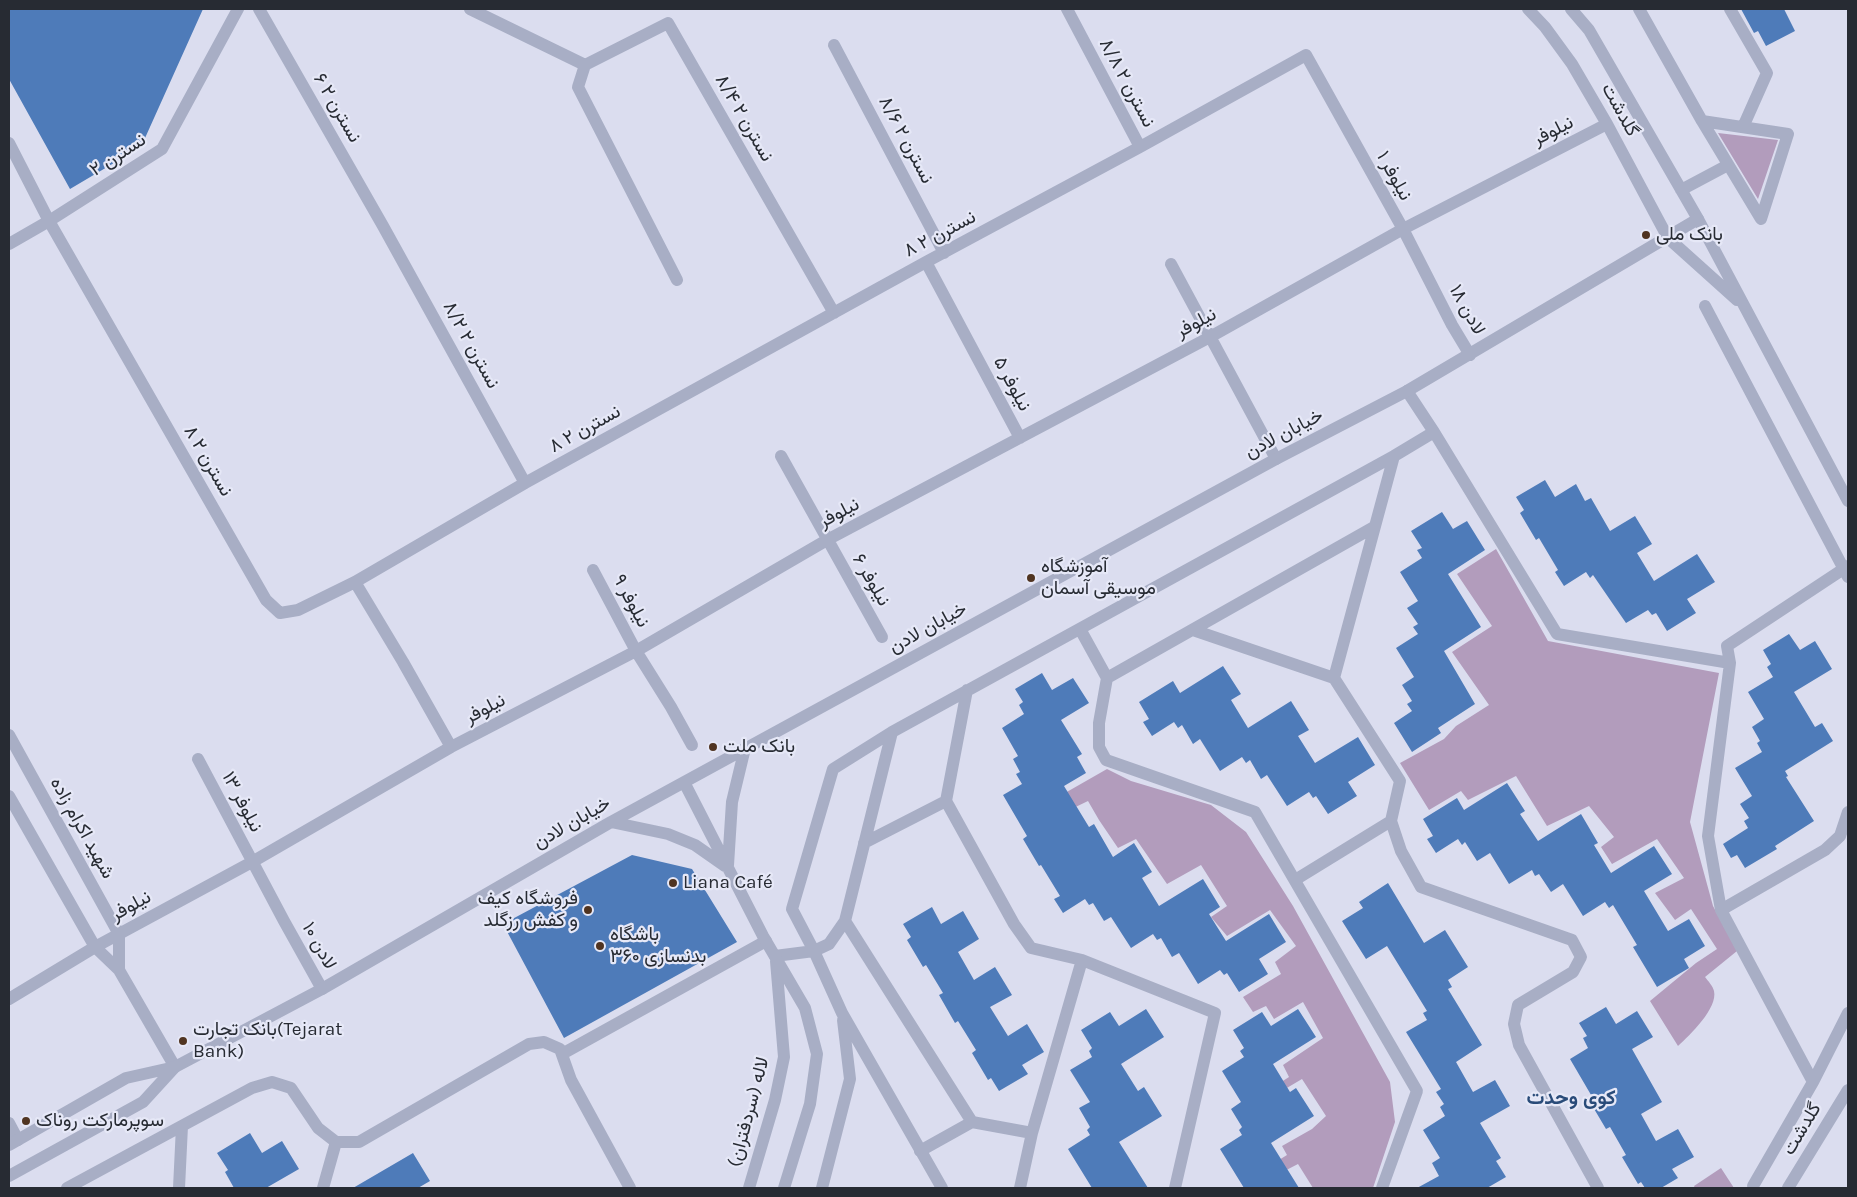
<!DOCTYPE html>
<html>
<head>
<meta charset="utf-8">
<style>
  body { margin:0 }
  #map { position:relative; width:1857px; height:1197px; overflow:hidden; background:#dbddef; font-family:Karla,sans-serif }
  canvas { display:block }
  .frame { position:absolute; inset:0; border:10px solid #272b33; pointer-events:none }
</style>
</head>
<body>
<div id="map">
<canvas width="1857" height="1197"></canvas>
<div class="frame"></div>
</div>
<script>
const context = document.querySelector('canvas').getContext('2d');
context.lineJoin = 'round';
function paint(path, color) {
  context.fillStyle = color;
  context.fill(path, 'evenodd');
}
function trace(path, color, width, dash) {
  context.strokeStyle = color;
  context.lineWidth = width;
  context.lineCap = dash ? 'butt' : 'round';
  context.setLineDash(dash || []);
  context.stroke(path);
}
function label(font, color, halo, rows, align = 'center') {
  context.font = font + ' Karla,Vazirmatn,sans-serif';
  context.lineWidth = 4.5;
  context.setLineDash([]);
  context.textBaseline = 'middle';
  context.strokeStyle = halo;
  context.fillStyle = color;
  for (const [text, x, y, turn = 0] of rows) {
    context.save();
    context.translate(x, y);
    context.rotate((+turn || 0) * Math.PI / 180);
    context.textAlign = isNaN(turn) ? turn : align;
    if (halo) context.strokeText(text, 0, 0);
    context.fillText(text, 0, 0);
    context.restore();
  }
}
paint(new Path2D(`
  M 1718,133 L 1778,140 L 1758,199 Z
  M 1496,549 L 1548,641 L 1719,673 L 1690,822 L 1713,906 L 1737,951 L 1705,977 C 1708,981 1713,986 1714,991 C 1718,1008 1690,1035 1678,1046 L 1650,1001 L 1696,963 L 1717,949 L 1691,909 L 1675,920 L 1655,893 L 1684,878 L 1657,839 L 1612,864 L 1601,847 L 1614,837 L 1589,806 L 1547,826 L 1516,776 L 1468,800 L 1461,791 L 1429,810 L 1400,763 L 1444,739 L 1456,726 L 1489,705 L 1452,652 L 1492,626 L 1457,574 Z
  M 1107,769 L 1131,781 L 1211,805 L 1246,832 L 1293,906 L 1390,1082 L 1395,1122 L 1373,1188 L 1313,1188 L 1298,1164 L 1269,1179 L 1261,1171 L 1287,1155 L 1282,1146 L 1312,1129 L 1326,1116 L 1302,1079 L 1275,1095 L 1272,1088 L 1289,1077 L 1283,1065 L 1323,1038 L 1303,1002 L 1274,1019 L 1266,1006 L 1253,1012 L 1243,997 L 1281,974 L 1275,962 L 1296,946 L 1270,910 L 1227,936 L 1211,917 L 1227,906 L 1201,865 L 1167,884 L 1136,839 L 1118,848 L 1099,820 L 1088,801 L 1061,814 L 1051,801 Z
  M 1721,1168 L 1734,1188 L 1695,1188 L 1694,1186 Z`), '#b29cbc');
paint(new Path2D(`
  M 9,9 L 203,9 L 141,147 L 70,189 L 9,79 Z
  M 1741,9 L 1784,9 L 1795,31 L 1766,46 L 1758,31 L 1754,33 Z
  M 1545,480 L 1555,497 L 1576,484 L 1585,501 L 1591,498 L 1610,531 L 1635,516 L 1652,544 L 1637,553 L 1654,581 L 1697,554 L 1715,582 L 1687,599 L 1696,613 L 1667,631 L 1656,613 L 1652,615 L 1648,610 L 1626,623 L 1593,575 L 1590,578 L 1586,572 L 1564,586 L 1555,572 L 1558,570 L 1539,538 L 1536,540 L 1520,513 L 1524,510 L 1516,497 Z
  M 1442,512 L 1453,529 L 1467,521 L 1485,550 L 1448,574 L 1481,627 L 1444,651 L 1475,704 L 1438,728 L 1441,733 L 1412,752 L 1394,723 L 1412,711 L 1407,704 L 1412,701 L 1402,685 L 1414,677 L 1396,648 L 1418,634 L 1413,627 L 1418,624 L 1407,608 L 1418,601 L 1400,572 L 1422,558 L 1417,550 L 1422,548 L 1411,531 Z
  M 1789,634 L 1800,650 L 1815,641 L 1832,669 L 1794,692 L 1815,727 L 1822,723 L 1833,741 L 1785,771 L 1788,776 L 1786,777 L 1814,821 L 1775,846 L 1777,849 L 1745,868 L 1737,855 L 1731,858 L 1723,844 L 1748,828 L 1744,821 L 1749,818 L 1740,804 L 1752,796 L 1735,768 L 1762,752 L 1757,743 L 1760,741 L 1752,727 L 1764,719 L 1748,692 L 1773,677 L 1767,667 L 1771,664 L 1763,650 Z
  M 1223,666 L 1241,694 L 1231,700 L 1248,728 L 1291,701 L 1309,730 L 1298,736 L 1315,763 L 1358,737 L 1375,765 L 1348,782 L 1357,796 L 1328,814 L 1316,796 L 1313,798 L 1309,792 L 1287,806 L 1267,775 L 1261,779 L 1250,760 L 1246,763 L 1242,757 L 1220,771 L 1200,739 L 1193,744 L 1182,725 L 1178,728 L 1174,722 L 1152,736 L 1143,722 L 1149,719 L 1139,702 L 1173,681 L 1180,693 Z
  M 1042,673 L 1052,690 L 1073,678 L 1089,703 L 1061,720 L 1082,754 L 1077,757 L 1086,773 L 1064,786 L 1089,827 L 1094,824 L 1113,857 L 1134,843 L 1152,872 L 1142,878 L 1159,906 L 1203,879 L 1220,907 L 1209,914 L 1226,941 L 1269,914 L 1286,942 L 1259,959 L 1268,974 L 1239,992 L 1227,973 L 1224,975 L 1220,970 L 1198,984 L 1179,953 L 1172,957 L 1161,938 L 1157,940 L 1153,934 L 1131,948 L 1111,917 L 1104,921 L 1093,903 L 1089,905 L 1085,899 L 1063,913 L 1054,899 L 1060,896 L 1041,865 L 1039,866 L 1023,839 L 1027,836 L 1003,795 L 1022,784 L 1016,774 L 1020,772 L 1013,759 L 1018,756 L 1002,728 L 1024,714 L 1019,705 L 1023,702 L 1015,689 Z
  M 1507,783 L 1525,811 L 1520,814 L 1538,841 L 1581,814 L 1598,843 L 1594,845 L 1611,873 L 1654,846 L 1672,874 L 1644,891 L 1668,931 L 1689,919 L 1705,946 L 1684,959 L 1689,968 L 1657,987 L 1633,947 L 1637,945 L 1613,905 L 1609,908 L 1605,902 L 1583,916 L 1563,884 L 1551,892 L 1539,874 L 1535,876 L 1532,870 L 1509,884 L 1490,853 L 1477,861 L 1465,842 L 1462,845 L 1458,839 L 1436,853 L 1427,839 L 1433,836 L 1423,819 L 1457,798 L 1464,810 Z
  M 632,855 L 692,869 L 737,942 L 564,1038 L 503,924 Z
  M 1388,883 L 1424,943 L 1445,930 L 1468,967 L 1448,980 L 1452,987 L 1448,989 L 1482,1045 L 1456,1062 L 1473,1092 L 1495,1080 L 1510,1106 L 1480,1123 L 1501,1158 L 1496,1161 L 1506,1177 L 1487,1188 L 1417,1188 L 1439,1176 L 1432,1163 L 1440,1158 L 1423,1130 L 1445,1116 L 1440,1107 L 1444,1104 L 1436,1092 L 1441,1089 L 1406,1032 L 1427,1020 L 1423,1013 L 1427,1011 L 1387,946 L 1366,959 L 1342,921 L 1363,908 L 1359,902 Z
  M 932,907 L 941,924 L 963,911 L 979,939 L 958,952 L 974,980 L 995,967 L 1012,995 L 990,1007 L 1008,1036 L 1027,1024 L 1044,1052 L 1022,1065 L 1028,1074 L 999,1091 L 991,1078 L 988,1080 L 972,1053 L 976,1050 L 958,1021 L 955,1023 L 939,995 L 943,993 L 926,965 L 923,967 L 907,940 L 911,937 L 903,924 Z
  M 1606,1007 L 1616,1024 L 1637,1011 L 1653,1037 L 1632,1049 L 1662,1102 L 1641,1114 L 1656,1141 L 1678,1129 L 1694,1157 L 1672,1169 L 1678,1178 L 1661,1188 L 1645,1188 L 1641,1182 L 1638,1184 L 1622,1157 L 1626,1155 L 1610,1127 L 1606,1129 L 1590,1102 L 1594,1100 L 1570,1059 L 1588,1048 L 1583,1038 L 1587,1036 L 1579,1023 Z
  M 1146,1009 L 1164,1037 L 1121,1064 L 1138,1091 L 1144,1087 L 1162,1116 L 1119,1142 L 1148,1188 L 1092,1188 L 1068,1149 L 1090,1135 L 1087,1130 L 1090,1127 L 1079,1108 L 1090,1102 L 1070,1070 L 1092,1057 L 1089,1051 L 1092,1048 L 1081,1030 L 1110,1012 L 1119,1026 Z
  M 1298,1009 L 1316,1037 L 1273,1064 L 1290,1092 L 1296,1088 L 1314,1116 L 1271,1143 L 1299,1188 L 1244,1188 L 1220,1149 L 1242,1135 L 1239,1130 L 1242,1127 L 1231,1109 L 1241,1102 L 1222,1071 L 1244,1057 L 1240,1051 L 1244,1048 L 1233,1030 L 1262,1012 L 1271,1026 Z
  M 250,1133 L 262,1153 L 282,1141 L 299,1169 L 266,1188 L 234,1188 L 225,1172 L 228,1170 L 217,1153 Z
  M 413,1153 L 430,1181 L 418,1188 L 353,1188 Z`), '#4e7bb9');
trace(new Path2D(`
  M 259,9 L 383,226 L 525,483
  M 470,9 L 585,65
  M 1067,9 L 1140,147
  M 1528,9 L 1545,27 L 1572,64 L 1607,124 L 1668,238 L 1737,300
  M 1571,9 L 1589,30 L 1698,219 L 1848,501
  M 1639,9 L 1702,121 L 1788,134 L 1761,219 L 1702,121
  M 1730,9 L 1767,73 L 1743,127
  M 834,45 L 944,253
  M 585,65 L 668,23 L 834,313
  M 585,65 L 578,87 L 677,280
  M 9,143 L 49,221 L 266,600 L 280,613 L 298,610 L 355,582 L 525,483 L 926,262 L 1140,147 L 1306,55 L 1403,229 L 1452,325 L 1470,355
  M 1681,190 L 1728,165
  M 9,244 L 49,221 L 162,149 L 238,9
  M 926,262 L 1020,438
  M 1171,264 L 1276,459
  M 1705,306 L 1848,577
  M 1407,391 L 1434,432 L 1557,634 L 1730,663
  M 781,456 L 882,637
  M 1374,527 L 1107,678 L 1099,723 L 1099,747 L 1106,760 L 1255,812 L 1417,1091 L 1382,1188
  M 1848,566 L 1727,646 L 1730,663 L 1708,836 L 1721,910 L 1813,1082 L 1848,1013
  M 593,570 L 636,651 L 671,707 L 692,745
  M 355,582 L 403,662 L 451,747
  M 1080,629 L 1107,678
  M 1193,630 L 1334,678 L 1400,781 L 1391,821 L 1401,851 L 1421,887 L 1572,940 L 1581,957 L 1573,972 L 1518,1005 L 1514,1024 L 1519,1045 L 1598,1188
  M 1334,678 L 1394,456
  M 967,690 L 946,801 L 1014,924 L 1031,948 L 1082,960 L 1215,1013 L 1175,1188
  M 9,735 L 119,934 L 119,970
  M 198,759 L 284,921 L 322,989
  M 9,796 L 95,947 L 119,970 L 175,1067
  M 864,843 L 946,801
  M 1295,880 L 1391,821
  M 1721,910 L 1825,850 L 1840,836 L 1848,812
  M 845,921 L 972,1122
  M 775,956 L 814,951 L 829,944 L 845,921 L 892,732
  M 9,999 L 95,947 L 252,862 L 451,747 L 636,651 L 827,540 L 1210,337 L 1403,229 L 1607,124
  M 562,1054 L 766,941
  M 9,1123 L 18,1140
  M 920,1151 L 972,1122 L 1032,1133
  M 1753,1186 L 1813,1082
  M 67,1188 L 252,1088 L 272,1082 L 291,1088 L 318,1128 L 336,1142 L 359,1142 L 529,1044 L 544,1042 L 560,1049 L 571,1080 L 630,1188
  M 179,1188 L 182,1126
  M 323,1188 L 336,1142
  M 822,1188 L 850,1079 L 843,1020
  M 942,1188 L 842,1013 L 814,951 L 792,909 L 833,769 L 892,732 L 1394,456 L 1434,432
  M 1020,1188 L 1032,1133 L 1082,960
  M 1788,1188 L 1848,1090`), '#a8aec5', 12);
trace(new Path2D(`
  M 684,782 L 763,936 L 805,1008 L 817,1054 L 810,1104 L 784,1188
  M 611,822 L 668,834 L 695,845 L 725,866
  M 728,865 L 732,802 L 745,748
  M 9,1145 L 126,1078 L 175,1067 L 322,989 L 611,822 L 1276,459 L 1407,391 L 1698,219
  M 9,1176 L 143,1102 L 175,1067
  M 749,1188 L 775,1100 L 784,1057 L 776,961`), '#a8aec5', 12);
for (const [x, y, r, color] of [
  [1646,235,5,"#503421"],
  [1031,578,5,"#503421"],
  [713,747,5,"#503421"],
  [673,883,5,"#503421"],
  [588,910,5,"#503421"],
  [600,946,5,"#503421"],
  [183,1041,5,"#503421"],
  [26,1121,5,"#503421"]
]) {
  const dot = new Path2D();
  dot.arc(x, y, r, 0, 2 * Math.PI);
  context.fillStyle = color;
  context.fill(dot);
  trace(dot, '#e6e8f7', 2);
}
label('19px', '#272b33', '#e6e8f7', [
  ["۸/۸ نسترن ۲",1127,83,62],
  ["۶ نسترن ۲",337,108,60],
  ["گلدشت",1620,110,61],
  ["۸/۴ نسترن ۲",744,118,60],
  ["نیلوفر",1553,131,-27],
  ["۸/۶ نسترن ۲",906,140,62],
  ["نسترن ۲",118,155,-33],
  ["۱ نیلوفر",1394,176,61],
  ["۸ نسترن ۲",940,234,-28],
  ["۱۸ لادن",1467,310,61],
  ["نیلوفر",1196,323,-28],
  ["۸/۲ نسترن ۲",471,345,61],
  ["۵ نیلوفر",1012,384,62],
  ["۸ نسترن ۲",585,429,-29],
  ["خیابان لادن",1284,434,-28],
  ["۸ نسترن ۲",208,461,60],
  ["نیلوفر",839,513,-28],
  ["۶ نیلوفر",871,580,60],
  ["۹ نیلوفر",631,601,62],
  ["خیابان لادن",928,628,-29],
  ["نیلوفر",485,709,-28],
  ["۱۳ نیلوفر",242,802,62],
  ["خیابان لادن",572,823,-30],
  ["شهید اکرام زاده",82,828,61],
  ["نیلوفر",131,906,-29],
  ["۱۰ لادن",319,946,61],
  ["لاله (سردفتران)",749,1112,-75],
  ["گلدشت",1802,1129,-59]
]);
label('19px', '#272b33', '#e6e8f7', [
  ["بانک ملی",1656,235],
  ["آموزشگاه",1041,567],
  ["موسیقی آسمان",1041,589],
  ["بانک ملت",723,747],
  ["Liana Café",683,883],
  ["فروشگاه کیف",578,899,"right"],
  ["و کفش رزگلد",578,921,"right"],
  ["باشگاه",610,935],
  ["بدنسازی ۳۶۰",610,957],
  ["بانک تجارت(Tejarat",193,1030],
  ["Bank)",193,1052],
  ["سوپرمارکت روناک",36,1121]
], 'left');
label('bold 20px', '#294b79', '#e6e8f7', [
  ["کوی وحدت",1571,1098]
]);
</script>
</body>
</html>
